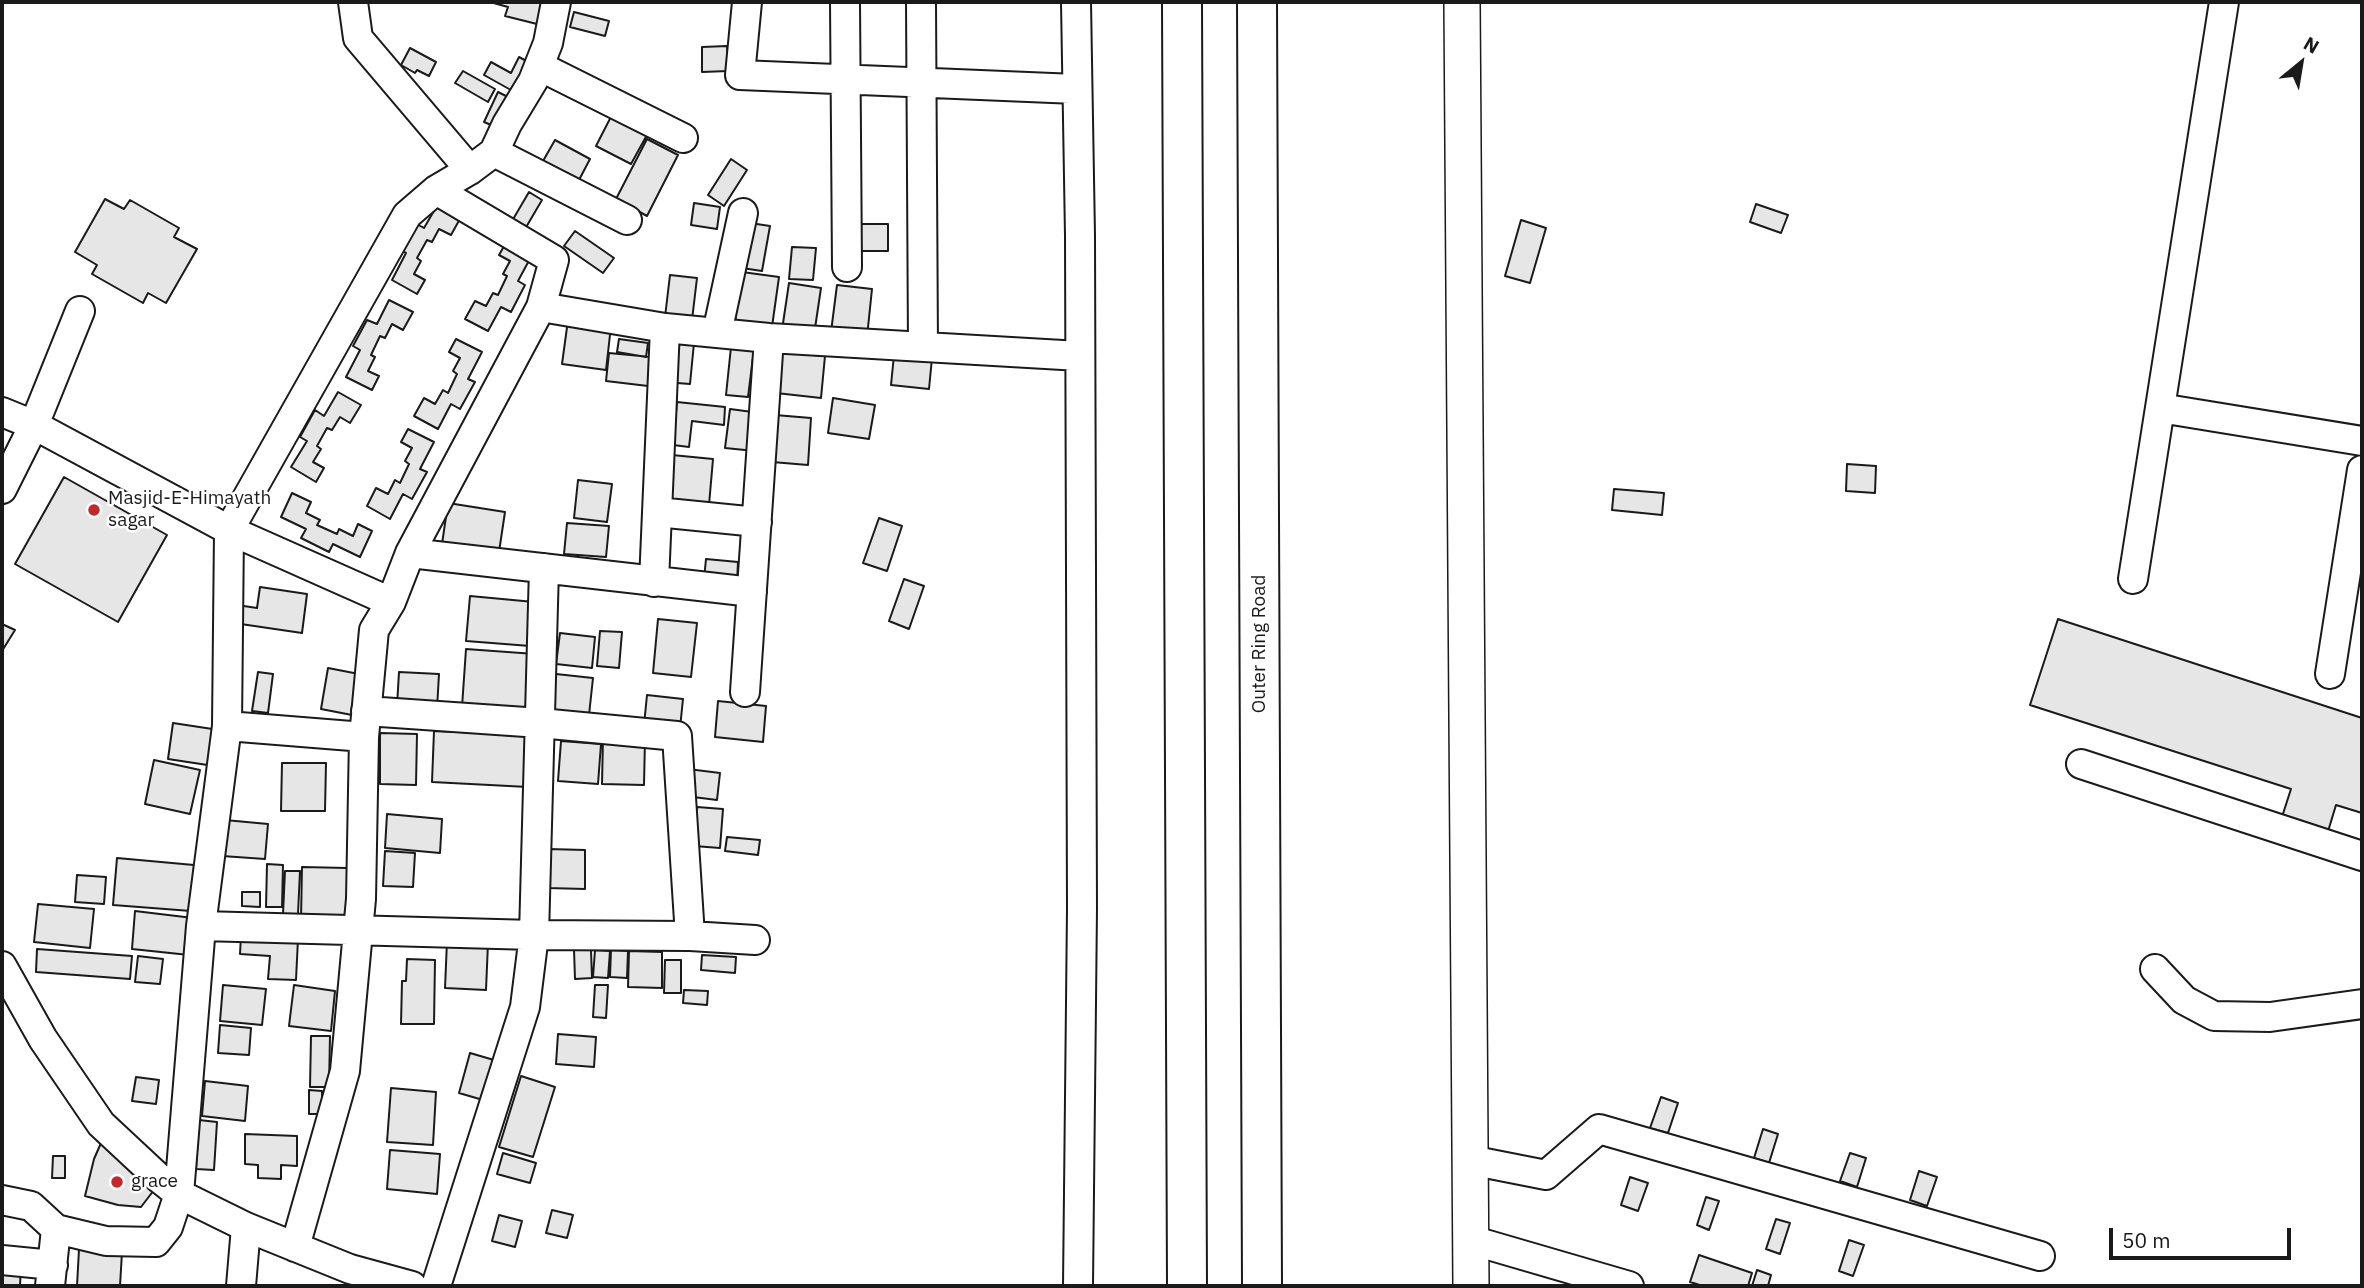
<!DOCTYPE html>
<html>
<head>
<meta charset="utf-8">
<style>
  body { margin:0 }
  #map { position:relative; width:2364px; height:1288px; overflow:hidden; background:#fff; font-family:"IBM Plex Sans",sans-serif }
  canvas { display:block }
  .frame { position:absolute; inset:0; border:4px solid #1a1a1a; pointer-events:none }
  .north { position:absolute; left:2266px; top:28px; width:70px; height:70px; -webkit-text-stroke:5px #fff; paint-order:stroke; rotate:30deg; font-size:19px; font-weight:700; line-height:28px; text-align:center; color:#1a1a1a }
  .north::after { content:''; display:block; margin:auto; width:24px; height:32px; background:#1a1a1a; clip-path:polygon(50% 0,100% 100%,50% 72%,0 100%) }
  .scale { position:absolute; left:2109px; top:1228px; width:182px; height:32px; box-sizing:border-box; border:4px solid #1a1a1a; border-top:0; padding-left:9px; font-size:21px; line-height:24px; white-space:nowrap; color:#1a1a1a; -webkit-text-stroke:5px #fff; paint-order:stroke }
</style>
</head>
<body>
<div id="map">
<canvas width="2364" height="1288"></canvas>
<div class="frame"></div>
<div class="north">N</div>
<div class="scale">50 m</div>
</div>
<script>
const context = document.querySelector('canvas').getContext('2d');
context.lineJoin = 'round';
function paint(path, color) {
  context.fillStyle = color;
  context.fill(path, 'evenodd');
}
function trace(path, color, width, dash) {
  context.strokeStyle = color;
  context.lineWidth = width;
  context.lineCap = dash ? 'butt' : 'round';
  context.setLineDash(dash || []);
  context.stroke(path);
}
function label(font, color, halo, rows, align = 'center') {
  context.font = font + ' "IBM Plex Sans",sans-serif';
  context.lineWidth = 5;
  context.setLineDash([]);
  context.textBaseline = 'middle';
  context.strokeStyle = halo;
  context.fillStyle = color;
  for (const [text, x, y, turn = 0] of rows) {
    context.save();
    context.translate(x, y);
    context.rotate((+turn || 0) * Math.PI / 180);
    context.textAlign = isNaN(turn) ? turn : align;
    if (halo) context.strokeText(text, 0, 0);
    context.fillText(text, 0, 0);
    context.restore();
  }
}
const building = new Path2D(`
  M 490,2 L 543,2 L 537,24 L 505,16 L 508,7 Z
  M 574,12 L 609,21 L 605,36 L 570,27 Z
  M 727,46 L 728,71 L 702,72 L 702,47 Z
  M 410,48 L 436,62 L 429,76 L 417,70 L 415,73 L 401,65 Z
  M 519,57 L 534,65 L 518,94 L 484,75 L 491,62 L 511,73 Z
  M 463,71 L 495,89 L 488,102 L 455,83 Z
  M 498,92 L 510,98 L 496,127 L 484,122 Z
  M 617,105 L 653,124 L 631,164 L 596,146 Z
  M 647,139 L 678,155 L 647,216 L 616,199 Z
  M 555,140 L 590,159 L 579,180 L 543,161 Z
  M 731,159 L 747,170 L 724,206 L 708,195 Z
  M 529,192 L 542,200 L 525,229 L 512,221 Z
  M 105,199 L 124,209 L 130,200 L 179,228 L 174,237 L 197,249 L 166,303 L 148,293 L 143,303 L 92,274 L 97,265 L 75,252 Z
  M 694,203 L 720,207 L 717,229 L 691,225 Z
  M 438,204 L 461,217 L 451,235 L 439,229 L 432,242 L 427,240 L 417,258 L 421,261 L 414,274 L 425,280 L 417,294 L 392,280 L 406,253 L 400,250 L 415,223 L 424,228 Z
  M 1756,204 L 1788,215 L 1781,233 L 1750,222 Z
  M 1521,220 L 1546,228 L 1530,283 L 1505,276 Z
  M 750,223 L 770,226 L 762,271 L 742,268 Z
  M 859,224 L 888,224 L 888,251 L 859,251 Z
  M 575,231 L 614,258 L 603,273 L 564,246 Z
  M 507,241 L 532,255 L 518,281 L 525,285 L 511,312 L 501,307 L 488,331 L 465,319 L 475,301 L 486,306 L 493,293 L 498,295 L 507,276 L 503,274 L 510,261 L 499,255 Z
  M 792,247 L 816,248 L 813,280 L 789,279 Z
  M 742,272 L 779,277 L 771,334 L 734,329 Z
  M 670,275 L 697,278 L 692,320 L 665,317 Z
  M 789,283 L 821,288 L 814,335 L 782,330 Z
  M 837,285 L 872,289 L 867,337 L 831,332 Z
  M 389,300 L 413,312 L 403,330 L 392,324 L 385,338 L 380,336 L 371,355 L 375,357 L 368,371 L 379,376 L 372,390 L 346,377 L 360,350 L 353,346 L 367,320 L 377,324 Z
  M 568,320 L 611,326 L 606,370 L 562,364 Z
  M 456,339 L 482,352 L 468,379 L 475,382 L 460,409 L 451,404 L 438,429 L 414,416 L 424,398 L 435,404 L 443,390 L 448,393 L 457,374 L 453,371 L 460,358 L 449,352 Z
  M 619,339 L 648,343 L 646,357 L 617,352 Z
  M 668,340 L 694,343 L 690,384 L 664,382 Z
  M 731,347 L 754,349 L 748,397 L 726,395 Z
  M 780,352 L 825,356 L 821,398 L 776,393 Z
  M 609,353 L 651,357 L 648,386 L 606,381 Z
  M 894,355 L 932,358 L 929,389 L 891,385 Z
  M 338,392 L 361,405 L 350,423 L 340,417 L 332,430 L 327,428 L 317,446 L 321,449 L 313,462 L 324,468 L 316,482 L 291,467 L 307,441 L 300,437 L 315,410 L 324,416 Z
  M 833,398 L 875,405 L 869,439 L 828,433 Z
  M 677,402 L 725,407 L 724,425 L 692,421 L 689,447 L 673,445 Z
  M 730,409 L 760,413 L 755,451 L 725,448 Z
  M 775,415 L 811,418 L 808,465 L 772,462 Z
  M 408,429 L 434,442 L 420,469 L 427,472 L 412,499 L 403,494 L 390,519 L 367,506 L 376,488 L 388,494 L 395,480 L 400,483 L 409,464 L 405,461 L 412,448 L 401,442 Z
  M 672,455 L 713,459 L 709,505 L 667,500 Z
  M 1847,464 L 1876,466 L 1875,493 L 1846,491 Z
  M 64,477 L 167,535 L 118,622 L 15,564 Z
  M 578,480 L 612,484 L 607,522 L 574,518 Z
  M 1614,489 L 1664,493 L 1662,515 L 1612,510 Z
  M 292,493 L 311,502 L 306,513 L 320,520 L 317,525 L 337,534 L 339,529 L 353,536 L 358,524 L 372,531 L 360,557 L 333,544 L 329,552 L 301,538 L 306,529 L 281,517 Z
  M 448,503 L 505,512 L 499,552 L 442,544 Z
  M 879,518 L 902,526 L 887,571 L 863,563 Z
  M 567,523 L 609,526 L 606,557 L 564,554 Z
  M 706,559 L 738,562 L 737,582 L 704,579 Z
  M 904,579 L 924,586 L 909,629 L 889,621 Z
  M 260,587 L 307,594 L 302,633 L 234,623 L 237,605 L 257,608 Z
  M 470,596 L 534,602 L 530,646 L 466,641 Z
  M 658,619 L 697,623 L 691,677 L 653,673 Z
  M 2058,619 L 2362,718 L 2362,813 L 2336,805 L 2326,838 L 2280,823 L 2291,789 L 2030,705 Z
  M 2,624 L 15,630 L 2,651 Z
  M 600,631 L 622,632 L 619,668 L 597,666 Z
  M 560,633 L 595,637 L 592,668 L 556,664 Z
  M 466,649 L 535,654 L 531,712 L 462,707 Z
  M 328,668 L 359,674 L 352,715 L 321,709 Z
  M 258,672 L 273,674 L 268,713 L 252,711 Z
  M 399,672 L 439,674 L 437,709 L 397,706 Z
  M 556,674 L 593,678 L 589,715 L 552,711 Z
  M 647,695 L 683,699 L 680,728 L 644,725 Z
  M 718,701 L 766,706 L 763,742 L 715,737 Z
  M 173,723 L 219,730 L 214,766 L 168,759 Z
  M 434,731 L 531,735 L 528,787 L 432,782 Z
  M 380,733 L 417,734 L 416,785 L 380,784 Z
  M 603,738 L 645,739 L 644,785 L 602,784 Z
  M 561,741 L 601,744 L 598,784 L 558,781 Z
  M 154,760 L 200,770 L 190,814 L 145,804 Z
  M 282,763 L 326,763 L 325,811 L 281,811 Z
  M 688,769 L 720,773 L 717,800 L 685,796 Z
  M 697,807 L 723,809 L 720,848 L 694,846 Z
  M 387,814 L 442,819 L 440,853 L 385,848 Z
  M 225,820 L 268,824 L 265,859 L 222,856 Z
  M 727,837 L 760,840 L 758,855 L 725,851 Z
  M 548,849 L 585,850 L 585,889 L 547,888 Z
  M 385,851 L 415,853 L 413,887 L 383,886 Z
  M 117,858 L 194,865 L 191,911 L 113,905 Z
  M 267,864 L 283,865 L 282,907 L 266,907 Z
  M 302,867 L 347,868 L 347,920 L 301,919 Z
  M 285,871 L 300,871 L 298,914 L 283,914 Z
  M 77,875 L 106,877 L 104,904 L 75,902 Z
  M 242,892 L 260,892 L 260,907 L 242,906 Z
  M 38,904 L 94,909 L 90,948 L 34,942 Z
  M 135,911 L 193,918 L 189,955 L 132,949 Z
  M 241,935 L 298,939 L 296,980 L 268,979 L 270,956 L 240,954 Z
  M 447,941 L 488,943 L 486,990 L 445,988 Z
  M 37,949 L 132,956 L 130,979 L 36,972 Z
  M 574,950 L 591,950 L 592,978 L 575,979 Z
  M 595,950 L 610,951 L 608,978 L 593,977 Z
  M 611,950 L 628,951 L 627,978 L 610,977 Z
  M 629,951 L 662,952 L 662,988 L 628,987 Z
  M 702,955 L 736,957 L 735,973 L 701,970 Z
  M 138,956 L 163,959 L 160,984 L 135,982 Z
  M 407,959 L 435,960 L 434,1024 L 401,1024 L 402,981 L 406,981 Z
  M 665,960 L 681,960 L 681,993 L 664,993 Z
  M 223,985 L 266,989 L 262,1025 L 220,1021 Z
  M 294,985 L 335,991 L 331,1031 L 289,1026 Z
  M 595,985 L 608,985 L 606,1018 L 593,1017 Z
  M 684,990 L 708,991 L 707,1005 L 683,1003 Z
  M 220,1025 L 251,1028 L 249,1055 L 218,1053 Z
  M 558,1034 L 596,1037 L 594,1067 L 556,1064 Z
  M 311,1036 L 330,1036 L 329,1087 L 310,1087 Z
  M 470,1053 L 494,1060 L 483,1100 L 459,1093 Z
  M 521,1076 L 555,1087 L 533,1157 L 499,1147 Z
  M 136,1077 L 159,1080 L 156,1104 L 132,1101 Z
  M 205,1081 L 248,1086 L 245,1121 L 202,1116 Z
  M 391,1088 L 436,1092 L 433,1145 L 387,1142 Z
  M 309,1090 L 322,1091 L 322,1114 L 309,1114 Z
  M 1661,1097 L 1678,1103 L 1668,1133 L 1650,1128 Z
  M 199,1120 L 217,1122 L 214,1170 L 196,1169 Z
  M 1763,1129 L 1778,1134 L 1769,1163 L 1754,1158 Z
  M 245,1134 L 297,1136 L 297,1166 L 281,1165 L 281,1179 L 258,1178 L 258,1165 L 245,1164 Z
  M 101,1143 L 154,1190 L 141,1207 L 118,1205 L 85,1196 L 94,1159 Z
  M 390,1150 L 440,1154 L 437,1194 L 387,1189 Z
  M 503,1153 L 536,1163 L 530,1183 L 497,1174 Z
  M 1850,1153 L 1866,1158 L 1857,1187 L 1840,1181 Z
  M 53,1156 L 65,1156 L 65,1178 L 52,1178 Z
  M 1919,1171 L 1937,1177 L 1927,1206 L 1910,1200 Z
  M 1630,1177 L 1648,1183 L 1638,1211 L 1621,1205 Z
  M 1706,1197 L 1719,1201 L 1709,1230 L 1697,1225 Z
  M 552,1210 L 573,1215 L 567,1238 L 546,1233 Z
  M 499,1215 L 522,1221 L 515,1247 L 492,1241 Z
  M 1776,1219 L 1790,1223 L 1780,1254 L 1766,1249 Z
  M 1849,1240 L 1864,1245 L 1853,1276 L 1839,1271 Z
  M 79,1249 L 122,1252 L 120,1286 L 77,1286 Z
  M 1699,1255 L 1752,1273 L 1748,1286 L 1703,1286 L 1690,1282 Z
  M 2,1264 L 21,1265 L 20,1286 L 2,1286 Z
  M 1757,1270 L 1771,1275 L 1768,1286 L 1752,1286 Z`);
paint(building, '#e6e6e6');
trace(building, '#1a1a1a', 2);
const minor = new Path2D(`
  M 353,2 L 358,38 L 470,170
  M 747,2 L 740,75 L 1076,89
  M 845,2 L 847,267
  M 921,2 L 923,347
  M 1076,2 L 1080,236 L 1082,908 L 1078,1286
  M 539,66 L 683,138
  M 494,152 L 627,220
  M 436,190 L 554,260 L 541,307 L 665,328 L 769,338 L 1080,356
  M 717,333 L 743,213
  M 2160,408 L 2362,441
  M 2,412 L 34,425 L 229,530 L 391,602
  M 2,489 L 34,425 L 80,311
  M 657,512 L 757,522
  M 410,553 L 752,592
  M 2133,579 L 2224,2
  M 654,582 L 665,328
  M 2330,674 L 2362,470
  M 745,692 L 769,338
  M 366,711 L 540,723 L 677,736 L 690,936
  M 227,726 L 364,737
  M 2081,764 L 2362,856
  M 201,926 L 534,935 L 690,936 L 755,940
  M 2,966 L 43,1039 L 101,1124 L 160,1179 L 179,1194 L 246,1227 L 350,1269 L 412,1286
  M 2155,969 L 2184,1000 L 2214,1016 L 2270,1017 L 2362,1004
  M 1470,1160 L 1546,1175 L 1599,1129 L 2040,1256
  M 2,1200 L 31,1206 L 56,1229 L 106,1241 L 156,1242 L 168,1227 L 179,1194 L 201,926 L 227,726 L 229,530 L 407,215 L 436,190 L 470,170 L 494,152 L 507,124 L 533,81 L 548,43 L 556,2
  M 1471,1240 L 1629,1286
  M 295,1247 L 345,1071 L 361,899 L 364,737 L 374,630 L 391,602 L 410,553 L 541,307
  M 2,1260 L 53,1265
  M 50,1286 L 56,1229
  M 241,1286 L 246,1227
  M 436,1286 L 525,1007 L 534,935 L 544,568`);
const major = new Path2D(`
  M 1462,2 L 1471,1286`);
const highway = new Path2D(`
  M 1182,2 L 1187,1286
  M 1257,2 L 1262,1286`);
trace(minor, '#1a1a1a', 32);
trace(major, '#1a1a1a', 38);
trace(highway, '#1a1a1a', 42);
trace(minor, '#fff', 28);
trace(major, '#fff', 35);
trace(highway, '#fff', 38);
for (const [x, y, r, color] of [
  [94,510,7,"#c62828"],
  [117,1182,7,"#c62828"]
]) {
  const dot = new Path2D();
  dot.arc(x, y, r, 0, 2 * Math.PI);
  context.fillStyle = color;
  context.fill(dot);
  trace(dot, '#fff', 2.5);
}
label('19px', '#1a1a1a', '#fff', [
  ["Masjid-E-Himayath",108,499],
  ["sagar",108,521],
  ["grace",131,1182]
], 'left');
label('19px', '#1a1a1a', '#fff', [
  ["Outer Ring Road",1260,644,-90]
]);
</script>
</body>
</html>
